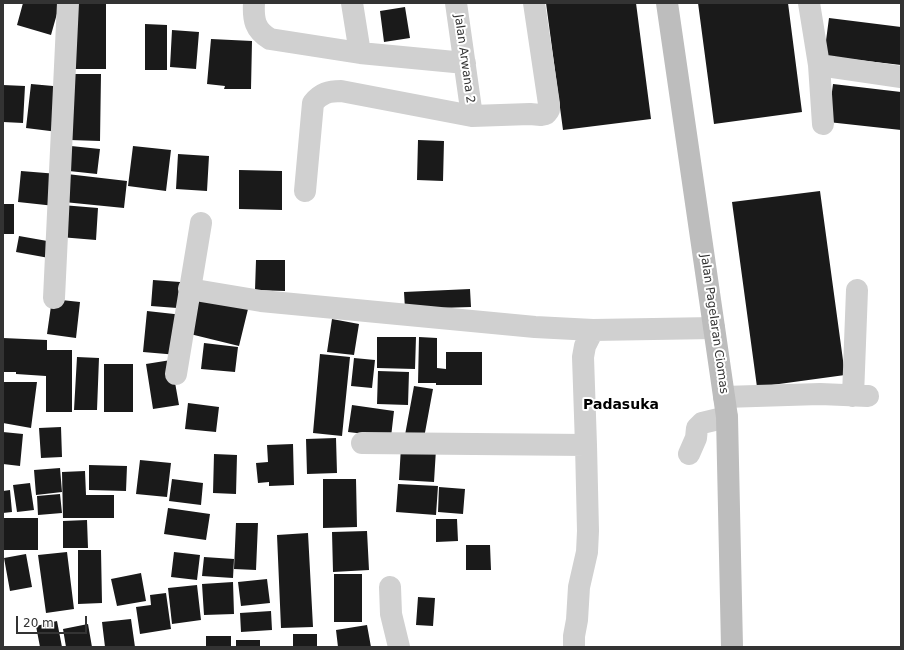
<!DOCTYPE html>
<html>
<head>
<meta charset="utf-8">
<style>
  body { margin:0 }
  #map { position:relative; width:904px; height:650px; overflow:hidden; background:#fff; font-family:"DejaVu Sans",sans-serif }
  canvas { display:block }
  .frame { position:absolute; inset:0; border:4px solid #333; pointer-events:none }
  .scale { position:absolute; left:16px; top:616px; width:71px; height:18px; box-sizing:border-box; border:2px solid #333; border-top:0; padding-left:5px; font-size:12px; line-height:14px; white-space:nowrap; color:#333; -webkit-text-stroke:3px #fff; paint-order:stroke }
</style>
</head>
<body>
<div id="map">
<canvas width="904" height="650"></canvas>
<div class="frame"></div>
<div class="scale">20 m</div>
</div>
<script>
const context = document.querySelector('canvas').getContext('2d');
context.lineJoin = 'round';
function paint(path, color) {
  context.fillStyle = color;
  context.fill(path, 'evenodd');
}
function trace(path, color, width, dash) {
  context.strokeStyle = color;
  context.lineWidth = width;
  context.lineCap = dash ? 'butt' : 'round';
  context.setLineDash(dash || []);
  context.stroke(path);
}
function label(font, color, halo, rows, align = 'center') {
  context.font = font + ' "DejaVu Sans",sans-serif';
  context.lineWidth = 4;
  context.setLineDash([]);
  context.textBaseline = 'middle';
  context.strokeStyle = halo;
  context.fillStyle = color;
  for (const [text, x, y, turn = 0] of rows) {
    context.save();
    context.translate(x, y);
    context.rotate((+turn || 0) * Math.PI / 180);
    context.textAlign = isNaN(turn) ? turn : align;
    if (halo) context.strokeText(text, 0, 0);
    context.fillText(text, 0, 0);
    context.restore();
  }
}
paint(new Path2D(`
  M 23,3 L 60,3 L 51,35 L 17,25 Z
  M 74,3 L 106,3 L 106,69 L 74,69 Z
  M 546,3 L 636,3 L 651,119 L 563,130 Z
  M 698,3 L 788,3 L 802,112 L 714,124 Z
  M 405,7 L 410,38 L 384,42 L 380,11 Z
  M 829,18 L 901,27 L 901,65 L 824,56 Z
  M 145,24 L 167,25 L 167,70 L 145,70 Z
  M 172,30 L 199,32 L 196,69 L 170,67 Z
  M 211,39 L 252,41 L 251,89 L 224,89 L 225,86 L 207,84 Z
  M 70,74 L 101,74 L 100,141 L 70,140 Z
  M 31,84 L 64,87 L 58,132 L 26,128 Z
  M 833,84 L 901,92 L 901,130 L 828,122 Z
  M 3,85 L 25,86 L 23,123 L 3,122 Z
  M 418,140 L 444,141 L 443,181 L 417,180 Z
  M 71,146 L 100,149 L 97,174 L 69,171 Z
  M 133,146 L 171,150 L 166,191 L 128,186 Z
  M 178,154 L 209,156 L 207,191 L 176,189 Z
  M 239,170 L 282,171 L 282,210 L 239,209 Z
  M 21,171 L 58,174 L 55,206 L 18,202 Z
  M 67,174 L 127,181 L 124,208 L 64,202 Z
  M 820,191 L 845,375 L 757,387 L 732,202 Z
  M 3,204 L 14,204 L 14,234 L 3,234 Z
  M 62,205 L 98,208 L 96,240 L 60,237 Z
  M 19,236 L 53,242 L 49,258 L 16,252 Z
  M 256,260 L 285,260 L 285,291 L 255,290 Z
  M 153,280 L 180,282 L 177,308 L 151,306 Z
  M 470,289 L 471,307 L 405,309 L 404,292 Z
  M 196,295 L 248,309 L 239,346 L 186,333 Z
  M 52,299 L 80,302 L 76,338 L 47,334 Z
  M 147,311 L 183,315 L 178,355 L 143,352 Z
  M 332,319 L 359,324 L 354,355 L 327,352 Z
  M 377,337 L 416,337 L 415,369 L 377,368 Z
  M 419,337 L 437,338 L 437,368 L 446,369 L 446,352 L 482,352 L 482,385 L 436,385 L 436,383 L 418,383 Z
  M 3,338 L 47,340 L 47,350 L 72,350 L 72,412 L 46,412 L 46,376 L 16,374 L 16,372 L 3,372 Z
  M 204,343 L 238,347 L 235,372 L 201,369 Z
  M 320,354 L 350,357 L 342,436 L 313,433 Z
  M 77,357 L 99,358 L 97,410 L 74,410 Z
  M 354,358 L 375,360 L 372,388 L 351,386 Z
  M 171,360 L 179,405 L 153,409 L 146,364 Z
  M 104,364 L 133,364 L 133,412 L 104,412 Z
  M 378,371 L 409,372 L 408,405 L 377,404 Z
  M 3,382 L 37,382 L 31,428 L 3,423 Z
  M 414,386 L 433,389 L 424,438 L 405,435 Z
  M 188,403 L 219,407 L 216,432 L 185,429 Z
  M 352,405 L 394,411 L 391,437 L 348,432 Z
  M 61,427 L 62,457 L 41,458 L 39,428 Z
  M 3,432 L 23,434 L 20,466 L 3,464 Z
  M 336,438 L 337,473 L 307,474 L 306,439 Z
  M 293,444 L 294,485 L 269,486 L 269,482 L 258,483 L 256,463 L 268,462 L 267,445 Z
  M 401,447 L 436,449 L 434,482 L 399,480 Z
  M 214,454 L 237,455 L 236,494 L 213,493 Z
  M 140,460 L 171,463 L 167,497 L 136,494 Z
  M 89,465 L 127,466 L 126,491 L 89,490 Z
  M 60,468 L 62,492 L 36,495 L 34,470 Z
  M 85,471 L 86,495 L 114,495 L 114,518 L 63,518 L 62,472 Z
  M 172,479 L 203,483 L 201,505 L 169,501 Z
  M 323,479 L 356,479 L 357,527 L 323,528 Z
  M 30,483 L 34,510 L 17,512 L 13,485 Z
  M 398,484 L 438,486 L 436,515 L 396,512 Z
  M 439,487 L 465,489 L 463,514 L 438,512 Z
  M 10,490 L 12,512 L 3,513 L 3,491 Z
  M 60,494 L 62,513 L 38,515 L 37,496 Z
  M 168,508 L 210,514 L 206,540 L 164,534 Z
  M 3,518 L 38,518 L 38,550 L 3,550 Z
  M 436,519 L 457,519 L 458,541 L 436,542 Z
  M 87,520 L 88,548 L 63,548 L 63,521 Z
  M 236,523 L 258,523 L 256,570 L 234,569 Z
  M 367,531 L 369,570 L 333,572 L 332,532 Z
  M 308,533 L 313,627 L 281,628 L 277,535 Z
  M 466,545 L 490,545 L 491,570 L 466,570 Z
  M 78,550 L 101,550 L 102,603 L 78,604 Z
  M 67,552 L 74,609 L 46,613 L 38,555 Z
  M 174,552 L 200,555 L 197,580 L 171,577 Z
  M 26,554 L 32,587 L 10,591 L 4,558 Z
  M 204,557 L 234,559 L 233,578 L 202,576 Z
  M 141,573 L 146,601 L 117,606 L 111,579 Z
  M 334,574 L 362,574 L 362,622 L 334,622 Z
  M 267,579 L 270,603 L 241,606 L 238,582 Z
  M 233,582 L 234,614 L 204,615 L 202,584 Z
  M 197,585 L 201,620 L 172,624 L 168,588 Z
  M 166,593 L 171,629 L 140,634 L 136,607 L 151,605 L 150,595 Z
  M 418,597 L 435,598 L 433,626 L 416,625 Z
  M 271,611 L 272,630 L 241,632 L 240,613 Z
  M 131,619 L 135,647 L 105,647 L 102,622 Z
  M 57,621 L 62,647 L 40,647 L 36,626 Z
  M 88,624 L 92,647 L 66,647 L 63,629 Z
  M 367,625 L 371,647 L 338,647 L 336,630 Z
  M 293,634 L 317,634 L 317,647 L 293,647 Z
  M 206,636 L 231,636 L 231,647 L 206,647 Z
  M 236,640 L 260,640 L 260,647 L 236,647 Z`), '#1a1a1a');
trace(new Path2D(`
  M 254,3 C 253,20 255,30 270,39 L 360,53 L 465,63
  M 352,3 L 360,53
  M 456,3 L 472,116
  M 809,3 L 819,65 L 823,124
  M 819,65 L 901,77
  M 305,191 L 313,103 C 321,93 329,91 341,91 L 472,116 L 530,114 L 541,115 L 546,114 L 549,110 L 549,104 L 534,3
  M 189,289 L 261,301 L 535,327 L 593,330 L 714,328
  M 54,298 L 68,3
  M 176,374 L 201,223
  M 853,396 L 857,290
  M 724,397 L 820,394 L 868,396
  M 362,443 L 586,445
  M 689,454 L 696,438 L 697,428 L 702,423 L 727,417
  M 390,587 L 391,614 L 399,647
  M 574,647 L 574,636 L 577,620 L 579,587 L 587,552 L 588,531 L 586,445 L 583,357 L 585,346 L 593,330`), '#d0d0d0', 22);
trace(new Path2D(`
  M 667,3 L 727,417 L 732,647`), '#bdbdbd', 22);
label('12px', '#333', '#fff', [
  ["Jalan Arwana 2",464,59,82],
  ["Jalan Pagelaran Ciomas",714,324,82]
]);
label('bold 14px', '#000', '#fff', [
  ["Padasuka",621,405]
]);
</script>
</body>
</html>
